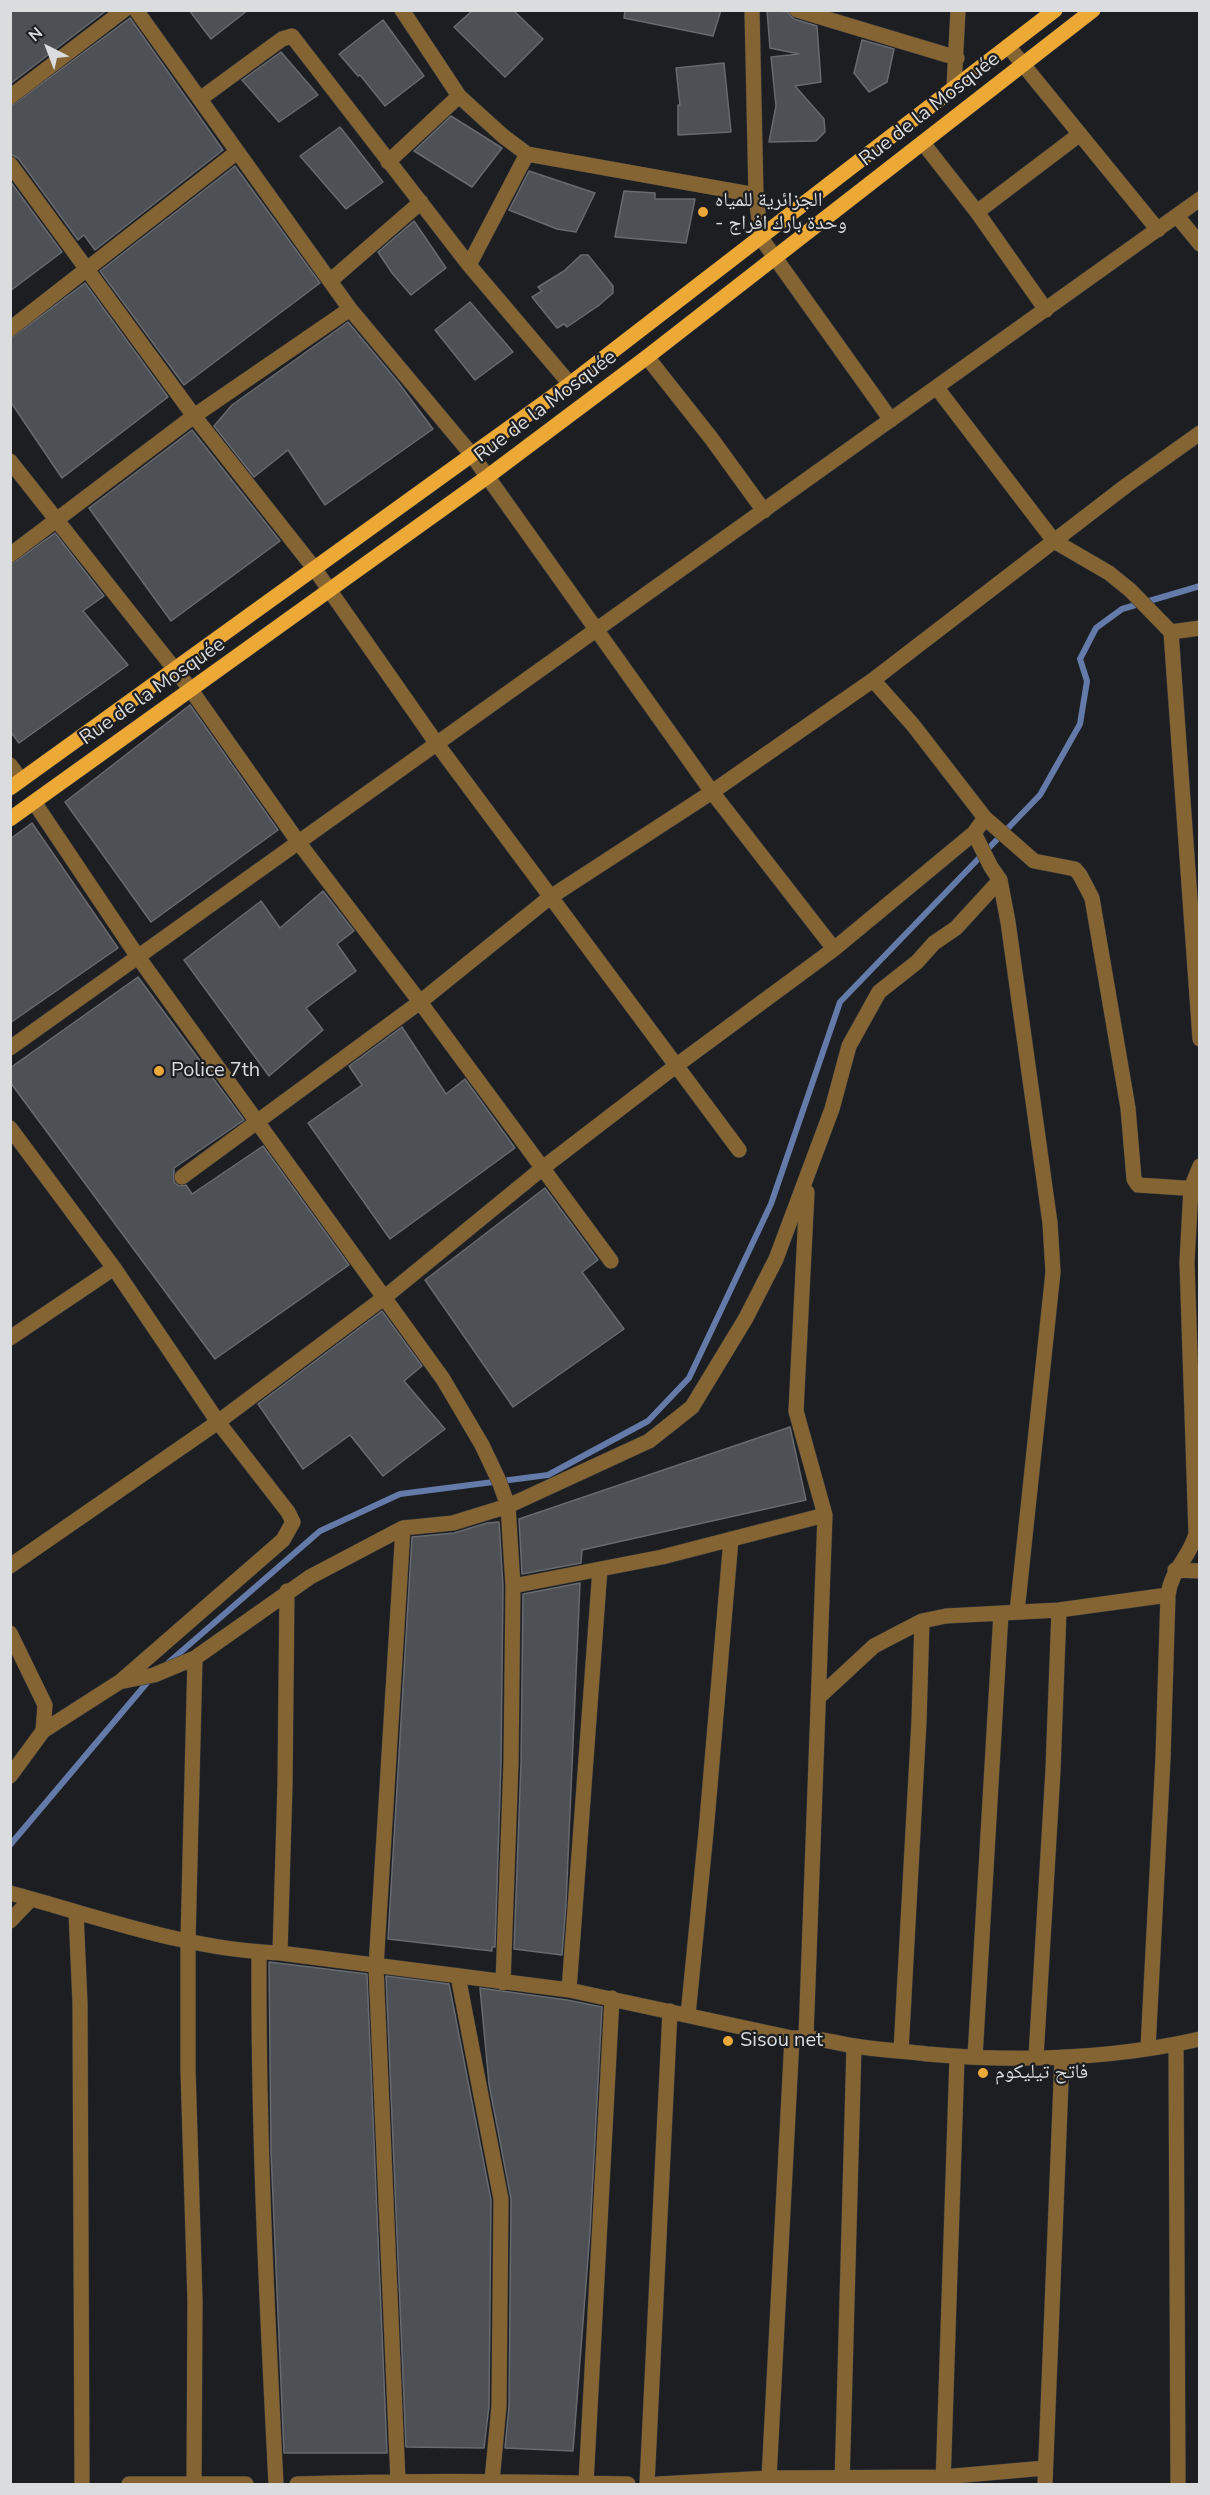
<!DOCTYPE html>
<html>
<head>
<meta charset="utf-8">
<style>
  body { margin:0 }
  #map { position:relative; width:1210px; height:2495px; overflow:hidden; background:#1c1e22; font-family:"Nunito Sans",sans-serif }
  canvas { display:block }
  .frame { position:absolute; inset:0; border:12px solid #dadcde; pointer-events:none }
  .north { position:absolute; left:18px; top:18px; width:60px; height:60px; -webkit-text-stroke:4px #1c1e22; paint-order:stroke; rotate:318deg; font-size:16px; font-weight:700; line-height:24px; text-align:center; color:#dadcde }
  .north::after { content:''; display:block; margin:auto; width:21px; height:27px; background:#dadcde; clip-path:polygon(50% 0,100% 100%,50% 72%,0 100%) }
</style>
</head>
<body>
<div id="map">
<canvas width="1210" height="2495"></canvas>
<div class="frame"></div>
<div class="north">N</div>
</div>
<script>
const context = document.querySelector('canvas').getContext('2d');
context.lineJoin = 'round';
function trace(path, color, width, dash) {
  context.strokeStyle = color;
  context.lineWidth = width;
  context.lineCap = dash ? 'butt' : 'round';
  context.setLineDash(dash || []);
  context.stroke(path);
}
function paint(path, color) {
  context.fillStyle = color;
  context.fill(path, 'evenodd');
}
function label(font, color, halo, rows, align = 'center') {
  context.font = font + ' "Nunito Sans","Noto Naskh Arabic",sans-serif';
  context.lineWidth = 4.5;
  context.setLineDash([]);
  context.textBaseline = 'middle';
  context.strokeStyle = halo;
  context.fillStyle = color;
  for (const [text, x, y, turn = 0] of rows) {
    context.save();
    context.translate(x, y);
    context.rotate((+turn || 0) * Math.PI / 180);
    context.textAlign = isNaN(turn) ? turn : align;
    if (halo) context.strokeText(text, 0, 0);
    context.fillText(text, 0, 0);
    context.restore();
  }
}
trace(new Path2D(`
  M 168,1663 L 320,1531 L 400,1494 L 548,1475 L 648,1421 L 689,1378 L 771,1204 L 840,1002 L 1040,795 L 1080,724 L 1087,681 L 1080,659 L 1096,628 L 1122,609 L 1200,586
  M 10,1845 L 151,1678`), '#647aa8', 6);
const building = new Path2D(`
  M 10,10 L 107,10 L 10,84 Z
  M 189,10 L 248,10 L 211,39 Z
  M 473,10 L 513,10 L 543,39 L 505,77 L 454,27 Z
  M 625,10 L 721,10 L 713,36 L 624,18 Z
  M 767,10 L 788,12 L 794,19 L 817,26 L 821,82 L 795,86 L 824,119 L 825,132 L 816,141 L 769,142 L 776,106 L 771,57 L 799,54 L 770,48 Z
  M 130,18 L 223,150 L 95,250 L 84,235 L 78,240 L 18,158 L 10,154 L 10,107 Z
  M 383,20 L 424,76 L 385,106 L 360,75 L 358,76 L 339,54 Z
  M 862,40 L 894,49 L 887,82 L 869,92 L 854,73 Z
  M 281,52 L 318,95 L 279,122 L 242,80 Z
  M 724,63 L 731,132 L 678,135 L 678,105 L 680,105 L 676,68 Z
  M 451,116 L 502,148 L 472,187 L 414,151 Z
  M 340,127 L 383,182 L 346,209 L 300,156 Z
  M 235,166 L 320,283 L 184,385 L 100,271 Z
  M 529,171 L 595,193 L 576,232 L 557,229 L 509,210 Z
  M 10,181 L 62,252 L 10,291 Z
  M 624,191 L 655,193 L 655,199 L 695,199 L 686,243 L 615,237 Z
  M 414,221 L 446,268 L 411,295 L 392,273 L 378,252 Z
  M 581,255 L 588,255 L 613,286 L 613,293 L 598,306 L 567,327 L 564,324 L 557,328 L 532,297 L 542,291 L 538,287 L 564,271 Z
  M 85,283 L 168,397 L 62,478 L 10,401 L 10,339 Z
  M 470,302 L 513,352 L 475,380 L 435,330 Z
  M 348,322 L 398,382 L 433,429 L 325,505 L 288,450 L 254,477 L 214,426 L 232,405 Z
  M 192,430 L 280,541 L 171,621 L 89,508 Z
  M 55,533 L 104,596 L 83,611 L 128,665 L 19,743 L 10,731 L 10,565 Z
  M 190,705 L 278,830 L 151,922 L 65,802 Z
  M 32,823 L 118,948 L 10,1023 L 10,839 Z
  M 323,891 L 354,931 L 337,944 L 356,971 L 306,1008 L 323,1030 L 269,1076 L 184,960 L 261,901 L 280,928 Z
  M 138,977 L 244,1120 L 174,1168 L 174,1182 L 179,1186 L 186,1185 L 192,1194 L 263,1146 L 349,1265 L 215,1359 L 10,1082 L 10,1068 Z
  M 402,1027 L 446,1094 L 465,1079 L 515,1148 L 390,1239 L 308,1123 L 362,1085 L 349,1066 Z
  M 545,1188 L 598,1260 L 582,1272 L 624,1329 L 513,1407 L 425,1280 Z
  M 382,1311 L 422,1366 L 404,1381 L 445,1429 L 383,1476 L 350,1435 L 303,1469 L 258,1404 Z
  M 790,1427 L 806,1500 L 582,1550 L 581,1563 L 522,1574 L 519,1519 Z
  M 499,1522 L 503,1586 L 501,1763 L 495,1947 L 492,1947 L 492,1951 L 388,1939 L 412,1537 L 454,1533 L 487,1523 Z
  M 580,1583 L 566,1904 L 562,1955 L 514,1949 L 521,1763 L 523,1594 Z
  M 269,1962 L 367,1974 L 387,2453 L 284,2453 L 271,2152 Z
  M 386,1976 L 449,1984 L 452,1999 L 491,2200 L 489,2406 L 484,2448 L 406,2447 Z
  M 480,1988 L 567,2000 L 602,2007 L 590,2232 L 573,2451 L 505,2448 L 509,2406 L 511,2199 L 489,2084 Z`);
paint(building, '#4d5054');
trace(building, '#686a6f', 1.5);
const minor = new Path2D(`
  M 136,10 L 350,309 L 472,455 L 712,792 L 834,949
  M 402,10 L 459,96 L 503,136 L 527,154 L 756,195
  M 752,10 L 756,195 L 761,238 L 891,420
  M 797,10 L 957,58
  M 1008,46 L 1158,230
  M 954,87 L 958,10
  M 10,97 L 124,10
  M 200,99 L 282,39 L 292,36 L 469,265 L 570,384
  M 923,143 L 977,212 L 1046,310
  M 388,162 L 459,96
  M 10,164 L 194,416 L 314,568 L 437,744 L 739,1150
  M 977,212 L 1080,134
  M 1177,216 L 1200,244
  M 469,265 L 527,154
  M 330,281 L 421,202
  M 10,329 L 237,152
  M 647,357 L 711,438 L 764,511
  M 937,388 L 1054,541 L 1109,573 L 1130,590 L 1171,632 L 1200,628
  M 10,461 L 191,690 L 299,843 L 420,1002 L 611,1261
  M 10,555 L 194,416 L 350,309
  M 1171,632 L 1200,1039
  M 873,680 L 913,725 L 985,818 L 1034,861 L 1075,869 L 1080,875 L 1092,898 L 1128,1108 L 1134,1179 L 1138,1185 L 1199,1189
  M 10,765 L 21,780
  M 34,802 L 138,957 L 443,1379 L 482,1445 L 499,1481 L 508,1506 L 513,1586 L 511,1763 L 503,1983
  M 1000,880 L 1008,922 L 1050,1223 L 1053,1272 L 1017,1612
  M 10,1048 L 1200,199
  M 10,1128 L 114,1268 L 218,1422 L 288,1512 L 293,1522 L 283,1540 L 121,1681 L 43,1731
  M 182,1177 L 420,1002 L 549,898 L 712,792 L 873,680 L 1127,485 L 1200,433
  M 10,1338 L 114,1268
  M 10,1566 L 218,1422 L 385,1297 L 544,1167 L 677,1065 L 834,949 L 974,833 L 985,818
  M 1175,1570 L 1200,1571
  M 513,1586 L 662,1557 L 825,1515
  M 10,1633 L 45,1705 L 43,1731 L 10,1776
  M 124,1681 L 154,1675 L 195,1658 L 310,1577 L 403,1528
  M 819,1697 L 874,1646 L 922,1621 L 946,1616 L 1059,1610 L 1168,1595
  M 10,1893 C 99,1917 188,1950 280,1953 L 569,1990 L 792,2038 C 814,2036 834,2043 855,2046 C 879,2050 903,2051 927,2054 C 1017,2062 1112,2059 1200,2039
  M 76,1912 L 80,2003 L 82,2484
  M 10,1921 L 31,1899
  M 259,1952 C 258,2130 267,2307 276,2484
  M 280,1953 L 285,1784 L 287,1591
  M 458,1976 L 501,2199 L 499,2406 L 492,2481
  M 569,1990 L 600,1569
  M 688,2015 L 706,1832 L 731,1539
  M 806,2037 L 825,1515 L 796,1411 L 807,1192
  M 1176,2045 L 1178,2484
  M 1148,2048 L 1163,1758 L 1168,1595 C 1171,1570 1190,1557 1196,1534 L 1187,1262 L 1191,1188 L 1200,1166
  M 901,2051 L 919,1721 L 922,1621
  M 975,2057 L 1001,1613
  M 1036,2057 L 1053,1770 L 1059,1610
  M 769,2478 L 792,2038
  M 398,2481 L 376,1967 L 403,1528 L 453,1523 L 508,1506 L 649,1441 L 692,1407 L 746,1318 L 776,1259 L 832,1109 L 849,1046 L 879,992 L 917,962 L 934,943 L 956,928 L 1000,880 L 991,867 L 974,833
  M 194,2483 L 195,2301 L 188,2069 L 188,1941 L 195,1658
  M 586,2483 L 612,1998
  M 129,2484 L 246,2484
  M 297,2484 C 407,2480 518,2481 628,2484
  M 647,2484 L 670,2011
  M 658,2484 L 769,2478 L 943,2477 L 1045,2468
  M 842,2484 L 854,2046
  M 943,2484 L 957,2057
  M 1045,2484 L 1062,2057`);
const major = new Path2D(`
  M 10,788 L 570,384 L 1055,10
  M 10,819 L 487,477 L 647,357 L 1093,10`);
trace(minor, '#37393c', 16);
trace(major, '#37393c', 16);
trace(minor, '#846433', 15);
trace(major, '#eda935', 15);
for (const [x, y, r, color] of [
  [703,212,6,"#eca93a"],
  [159,1071,6,"#eca93a"],
  [728,2041,6,"#eca93a"],
  [983,2073,6,"#eca93a"]
]) {
  const dot = new Path2D();
  dot.arc(x, y, r, 0, 2 * Math.PI);
  context.fillStyle = color;
  context.fill(dot);
  trace(dot, '#1c1e22', 2);
}
label('20px', '#dadcde', '#1c1e22', [
  ["Rue de la Mosquée",930,110,-38],
  ["Rue de la Mosquée",546,407,-37],
  ["Rue de la Mosquée",153,692,-35]
]);
label('20px', '#dadcde', '#1c1e22', [
  ["الجزائرية للمياه",715,201],
  ["- وحدة بارك افراج",715,224],
  ["Police 7th",171,1071],
  ["Sisou net",740,2041],
  ["فاتح تيليكوم",995,2073]
], 'left');
</script>
</body>
</html>
